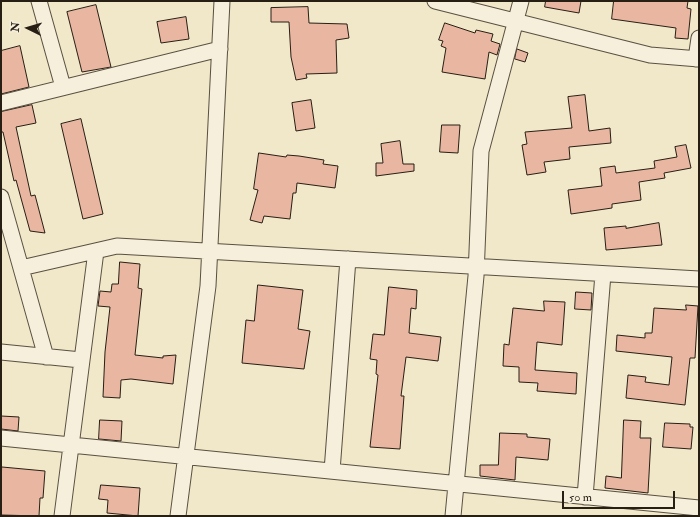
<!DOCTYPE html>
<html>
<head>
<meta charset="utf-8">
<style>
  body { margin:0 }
  #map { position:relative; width:700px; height:517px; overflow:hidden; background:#f1e7c9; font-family:"IM FELL Double Pica",serif }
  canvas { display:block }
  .frame { position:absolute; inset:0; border:2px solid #271e14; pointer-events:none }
  .north { position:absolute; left:8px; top:8px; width:40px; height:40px; -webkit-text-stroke:3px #f6efdc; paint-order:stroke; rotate:275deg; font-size:11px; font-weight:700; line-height:16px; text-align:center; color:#271e14 }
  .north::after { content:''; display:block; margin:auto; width:14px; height:18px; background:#271e14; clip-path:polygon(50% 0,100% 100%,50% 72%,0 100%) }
  .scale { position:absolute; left:562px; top:491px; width:113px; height:18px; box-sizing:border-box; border:2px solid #271e14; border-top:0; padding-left:5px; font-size:12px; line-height:14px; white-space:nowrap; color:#271e14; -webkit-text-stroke:3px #f6efdc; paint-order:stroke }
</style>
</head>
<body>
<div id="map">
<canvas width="700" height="517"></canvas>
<div class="frame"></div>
<div class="north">N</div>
<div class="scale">50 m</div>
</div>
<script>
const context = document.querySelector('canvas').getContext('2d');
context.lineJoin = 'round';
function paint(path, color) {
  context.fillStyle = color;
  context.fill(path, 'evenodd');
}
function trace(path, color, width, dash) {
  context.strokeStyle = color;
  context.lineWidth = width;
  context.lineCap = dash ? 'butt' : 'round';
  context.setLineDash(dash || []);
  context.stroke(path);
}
const building = new Path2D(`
  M 546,1 L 581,1 L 579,13 L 545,7 Z
  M 614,1 L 688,1 L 687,8 L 691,9 L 688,39 L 675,38 L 676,28 L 612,19 Z
  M 96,5 L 111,67 L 82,72 L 67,12 Z
  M 308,7 L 309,23 L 347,24 L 349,38 L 336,40 L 337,73 L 306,74 L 307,78 L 296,80 L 291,57 L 289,22 L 271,22 L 271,8 Z
  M 186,17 L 189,39 L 161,43 L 157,22 Z
  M 445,23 L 475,33 L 476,30 L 493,34 L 491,41 L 500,44 L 497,55 L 489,52 L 485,79 L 442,72 L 446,48 L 441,46 L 443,41 L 439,40 Z
  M 20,46 L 29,87 L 1,94 L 1,51 Z
  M 517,49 L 528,53 L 525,62 L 515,59 Z
  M 585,95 L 589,131 L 610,128 L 611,143 L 569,147 L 570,159 L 544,162 L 546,172 L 527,175 L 522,145 L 527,144 L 525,132 L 572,128 L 568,97 Z
  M 311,100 L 315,128 L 296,131 L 292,103 Z
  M 32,105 L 36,123 L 16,127 L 31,196 L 35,195 L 45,233 L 30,231 L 16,180 L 14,181 L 3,132 L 1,132 L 1,112 Z
  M 81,119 L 103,214 L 83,219 L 61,124 Z
  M 442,125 L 460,125 L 458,153 L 440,152 Z
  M 400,141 L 403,164 L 414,164 L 414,171 L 376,176 L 376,163 L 383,163 L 381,144 Z
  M 686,145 L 691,168 L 664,173 L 665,178 L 639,182 L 641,200 L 612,204 L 612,208 L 571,214 L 568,190 L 602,186 L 600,168 L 615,166 L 616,173 L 655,168 L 654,161 L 677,157 L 675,147 Z
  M 259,153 L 286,157 L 287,155 L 299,156 L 324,160 L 323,164 L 338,166 L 335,188 L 297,183 L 296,193 L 293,193 L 290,219 L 264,216 L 262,223 L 250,220 L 258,190 L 254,189 Z
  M 659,223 L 662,245 L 606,250 L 604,228 L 626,226 L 626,228 Z
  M 120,262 L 140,264 L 138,288 L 142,289 L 135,355 L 163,358 L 163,356 L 176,355 L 173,384 L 131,379 L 121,380 L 120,398 L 103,397 L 105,352 L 110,307 L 98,306 L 100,291 L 111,292 L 112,284 L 118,284 Z
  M 258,285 L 303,290 L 298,329 L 310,331 L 304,369 L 242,363 L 246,320 L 254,321 Z
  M 389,287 L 417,290 L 416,309 L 411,308 L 409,333 L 441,337 L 438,361 L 406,357 L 401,396 L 404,396 L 400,449 L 370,447 L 378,375 L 376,374 L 377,360 L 370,359 L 373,334 L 384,335 Z
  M 576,292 L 592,293 L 591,310 L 575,309 Z
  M 544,301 L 565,302 L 562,345 L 537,342 L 535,370 L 577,373 L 576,394 L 537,391 L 538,383 L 519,382 L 519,367 L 503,366 L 504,344 L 509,345 L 513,308 L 544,311 Z
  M 686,305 L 698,306 L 695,358 L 690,358 L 685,405 L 626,398 L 628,375 L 646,377 L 645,382 L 669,385 L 672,357 L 616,351 L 617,335 L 645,338 L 645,333 L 652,333 L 654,308 L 686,310 Z
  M 1,416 L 19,417 L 18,431 L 1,429 Z
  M 100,420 L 122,421 L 121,441 L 99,439 Z
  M 624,420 L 641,421 L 640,438 L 651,438 L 648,493 L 605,488 L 606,476 L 621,478 Z
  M 665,423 L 690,424 L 690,427 L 693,427 L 691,449 L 663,447 Z
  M 500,433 L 527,434 L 527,437 L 550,439 L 548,460 L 516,457 L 515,480 L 480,476 L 480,465 L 498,465 Z
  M 2,467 L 45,471 L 43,498 L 40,498 L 39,516 L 1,515 Z
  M 101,485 L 140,488 L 138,516 L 107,513 L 108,500 L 99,499 Z`);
paint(building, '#e8b6a1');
trace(building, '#271e14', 1);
const minor = new Path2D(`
  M 39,1 L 63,87
  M 435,1 L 650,55 L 699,59
  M 696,59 L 699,38
  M 1,103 L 220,49
  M 1,197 L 46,357
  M 21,268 L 117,246 L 699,279
  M 1,352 L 81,360
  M 1,438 L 699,508
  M 332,471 L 348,259
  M 585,497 L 603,274
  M 62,516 L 96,251
  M 178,516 L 208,286 L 222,1
  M 453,516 L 476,276 L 481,151 L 521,1`);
trace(minor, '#5a5041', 17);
trace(minor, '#f6efdc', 15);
</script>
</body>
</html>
